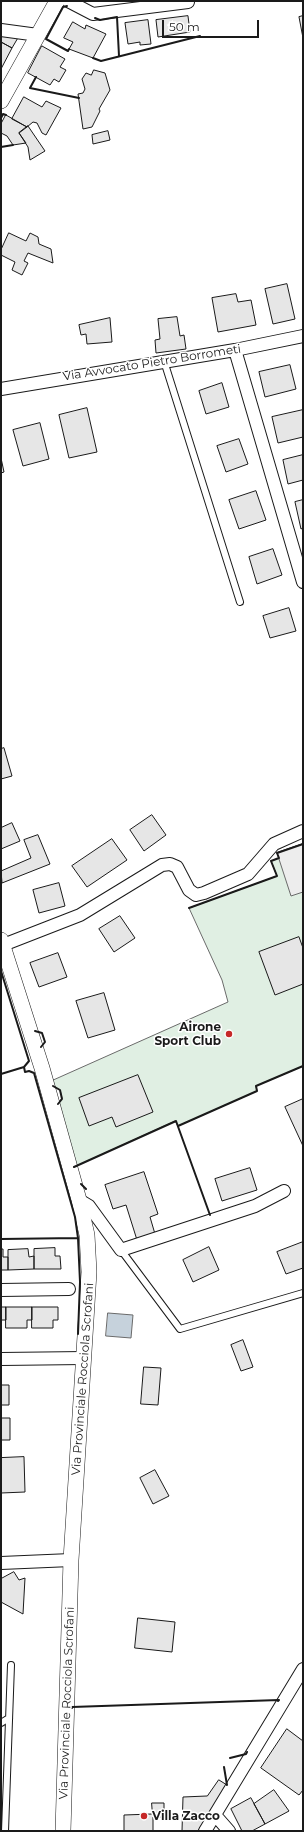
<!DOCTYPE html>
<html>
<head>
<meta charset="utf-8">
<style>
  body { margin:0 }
  #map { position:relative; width:304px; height:1832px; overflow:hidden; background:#fff; font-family:Montserrat,sans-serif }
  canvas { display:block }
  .frame { position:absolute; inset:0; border:2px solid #1a1a1a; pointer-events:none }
  .scale { position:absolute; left:162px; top:20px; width:97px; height:18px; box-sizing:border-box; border:2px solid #1a1a1a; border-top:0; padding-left:5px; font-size:12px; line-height:14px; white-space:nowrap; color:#1a1a1a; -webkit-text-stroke:3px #fff; paint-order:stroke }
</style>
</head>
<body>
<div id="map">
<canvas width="304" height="1832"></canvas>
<div class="frame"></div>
<div class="scale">50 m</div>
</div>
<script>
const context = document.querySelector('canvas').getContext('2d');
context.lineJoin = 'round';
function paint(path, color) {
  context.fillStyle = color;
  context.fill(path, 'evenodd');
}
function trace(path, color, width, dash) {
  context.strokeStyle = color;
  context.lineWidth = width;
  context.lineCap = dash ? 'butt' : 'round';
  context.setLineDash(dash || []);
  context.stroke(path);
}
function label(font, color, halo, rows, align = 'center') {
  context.font = font + ' Montserrat,sans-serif';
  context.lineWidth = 3;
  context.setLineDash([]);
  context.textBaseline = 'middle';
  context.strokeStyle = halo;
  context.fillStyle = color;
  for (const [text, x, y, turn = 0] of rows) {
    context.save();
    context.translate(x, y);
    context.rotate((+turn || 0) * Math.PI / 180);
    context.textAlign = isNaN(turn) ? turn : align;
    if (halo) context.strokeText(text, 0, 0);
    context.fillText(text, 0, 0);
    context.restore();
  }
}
const green = new Path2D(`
  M 303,844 L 303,1066 L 256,1086 L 257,1091 L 178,1126 L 175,1121 L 74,1167 L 57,1104 L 62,1098 L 60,1090 L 53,1086 L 51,1081 L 228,1002 L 222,980 L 189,908 L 277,876 L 271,861 L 279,858 L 277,853 Z`);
paint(green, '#e0efe3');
trace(green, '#6a6a6a', 1);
const parking = new Path2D(`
  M 303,844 L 303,892 L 291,896 L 277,853 Z`);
paint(parking, '#ededed');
trace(parking, '#6a6a6a', 1);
const water = new Path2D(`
  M 108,1313 L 133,1315 L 131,1338 L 106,1336 Z`);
paint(water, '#c6d2dc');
trace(water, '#6a6a6a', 1);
const building = new Path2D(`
  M 188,16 L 190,32 L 158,37 L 156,20 Z
  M 303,16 L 303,38 L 299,17 Z
  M 148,20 L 151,44 L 140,45 L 140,42 L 128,44 L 125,23 Z
  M 73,22 L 85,29 L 86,25 L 106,34 L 93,58 L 69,49 L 73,42 L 64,38 Z
  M 1,34 L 19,36 L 12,48 L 1,42 Z
  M 1,42 L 12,48 L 1,69 Z
  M 42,46 L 65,59 L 60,67 L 66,70 L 59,82 L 54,79 L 50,85 L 28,73 Z
  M 94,70 L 105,73 L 110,90 L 99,109 L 100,111 L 92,127 L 83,129 L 78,94 L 83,93 L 85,89 L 82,79 L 86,73 L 91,75 Z
  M 24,97 L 42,107 L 46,101 L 61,108 L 46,135 L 42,133 L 37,123 L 33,122 L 27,127 L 12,119 Z
  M 6,115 L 27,127 L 19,133 L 26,143 L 13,145 L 7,136 L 1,133 L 1,124 Z
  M 28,126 L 45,151 L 30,160 L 28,147 L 19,133 Z
  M 108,131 L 110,140 L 93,144 L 92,135 Z
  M 9,233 L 26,241 L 30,233 L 38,237 L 39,244 L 51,249 L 53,263 L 28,253 L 24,261 L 28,263 L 22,275 L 12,270 L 15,262 L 1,255 L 1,250 Z
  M 287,284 L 295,319 L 273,324 L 265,289 Z
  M 236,294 L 238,302 L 251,300 L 256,325 L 218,332 L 212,298 Z
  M 177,317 L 180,336 L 184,335 L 186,349 L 156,353 L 155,340 L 160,339 L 158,319 Z
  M 110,318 L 112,342 L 87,344 L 86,334 L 81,335 L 79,325 Z
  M 290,365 L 296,389 L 265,397 L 259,372 Z
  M 222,383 L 229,407 L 206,414 L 199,391 Z
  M 87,408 L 97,452 L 69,458 L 59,415 Z
  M 303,410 L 303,437 L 278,443 L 272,417 Z
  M 40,423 L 49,459 L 23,466 L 13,430 Z
  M 239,439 L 248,464 L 226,472 L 217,446 Z
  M 303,455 L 303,480 L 288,484 L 283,460 Z
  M 1,458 L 4,472 L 1,473 Z
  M 256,491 L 266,520 L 239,529 L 229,500 Z
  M 303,500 L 303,528 L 301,529 L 295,502 Z
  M 273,549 L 282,575 L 257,584 L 249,557 Z
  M 289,608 L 296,631 L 270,638 L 263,616 Z
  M 4,748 L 12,776 L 1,779 L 1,749 Z
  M 152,815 L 166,835 L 144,851 L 130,830 Z
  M 12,823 L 20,841 L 1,849 L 1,828 Z
  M 38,835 L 50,864 L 2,883 L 1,871 L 31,858 L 24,840 Z
  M 112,839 L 127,860 L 87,887 L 72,866 Z
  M 59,883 L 65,906 L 39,913 L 33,890 Z
  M 120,916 L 135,938 L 114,952 L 99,929 Z
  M 299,937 L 303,948 L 303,984 L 275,995 L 259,952 Z
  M 58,953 L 67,977 L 39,987 L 30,963 Z
  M 104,993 L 115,1030 L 88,1038 L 76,1001 Z
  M 138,1075 L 153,1112 L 116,1127 L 112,1117 L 89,1126 L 79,1098 Z
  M 303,1099 L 303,1146 L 285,1107 Z
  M 250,1168 L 257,1190 L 222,1201 L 215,1179 Z
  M 144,1172 L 158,1214 L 150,1217 L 155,1234 L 137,1240 L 126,1205 L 113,1209 L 105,1185 Z
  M 303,1242 L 303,1268 L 286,1274 L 277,1252 Z
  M 209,1247 L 219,1270 L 193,1282 L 183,1260 Z
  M 55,1248 L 55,1256 L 60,1256 L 61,1269 L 34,1269 L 34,1249 Z
  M 1,1249 L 3,1249 L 3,1257 L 8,1257 L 8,1270 L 1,1270 Z
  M 28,1249 L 29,1257 L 34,1256 L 34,1269 L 8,1270 L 8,1250 Z
  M 1,1307 L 6,1307 L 6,1320 L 1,1320 Z
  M 6,1307 L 32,1307 L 32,1320 L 27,1320 L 27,1328 L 6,1328 Z
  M 32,1307 L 58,1307 L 58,1320 L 53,1320 L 53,1328 L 32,1328 Z
  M 243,1340 L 253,1367 L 241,1371 L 231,1345 Z
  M 144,1367 L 161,1368 L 158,1405 L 141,1404 Z
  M 1,1385 L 9,1385 L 9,1405 L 1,1405 Z
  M 1,1418 L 10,1418 L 10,1440 L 1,1440 Z
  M 24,1457 L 25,1492 L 1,1493 L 1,1458 Z
  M 155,1470 L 169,1496 L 153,1504 L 140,1478 Z
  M 14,1572 L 19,1580 L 25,1578 L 23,1614 L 1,1602 L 1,1579 Z
  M 138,1618 L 175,1622 L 172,1652 L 135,1648 Z
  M 287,1729 L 303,1741 L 303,1790 L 299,1795 L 261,1768 Z
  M 219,1780 L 227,1785 L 198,1831 L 182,1831 L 183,1797 L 207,1796 Z
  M 274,1790 L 289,1811 L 265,1824 L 254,1804 Z
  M 251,1798 L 265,1824 L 252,1831 L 242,1831 L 231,1809 Z
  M 152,1803 L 164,1803 L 164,1817 L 153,1817 L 153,1831 L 124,1831 L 124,1815 L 152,1814 Z`);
paint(building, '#e6e6e6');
trace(building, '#1a1a1a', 1);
const service = new Path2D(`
  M 164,361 L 240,602
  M 121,1250 L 180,1329 L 303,1293
  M 1,1723 L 9,1718
  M 5,1831 L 11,1665`);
const minor = new Path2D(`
  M 68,1 L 93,14 L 188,2
  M 1,30 L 38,35
  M 235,350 L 303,582
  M 1,389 L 235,350 L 303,336
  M 3,945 L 80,915 L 162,865 L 170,864 L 177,867 L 189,890 L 196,895 L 204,893 L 248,874 L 274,844 L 303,831
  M 79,1200 L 89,1206 L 121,1250 L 255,1206 L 284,1191
  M 1,1290 L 69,1289
  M 1,1359 L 84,1358
  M 1,1563 L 71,1560
  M 215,1815 L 229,1831
  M 205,1831 L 303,1669`);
const tertiary = new Path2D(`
  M 1,101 L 57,1
  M 1,940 L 42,1068 L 79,1200 L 87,1235 L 89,1272 L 71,1560 L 63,1831`);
trace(service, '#1a1a1a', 8);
trace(minor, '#1a1a1a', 14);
trace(tertiary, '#1a1a1a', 16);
trace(service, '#fff', 6);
trace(minor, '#fff', 12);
trace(tertiary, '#fff', 15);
trace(new Path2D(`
  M 67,6 L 63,7 L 46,39 L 68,51 L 69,49
  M 95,18 L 100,20 L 117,17 L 119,56
  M 93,58 L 101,61 L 200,36
  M 36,77 L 30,88 L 79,98
  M 1,118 L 3,114 L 6,115
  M 1,147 L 13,145
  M 189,908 L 277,876 L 271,861 L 279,858 L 277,853 L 303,844
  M 1,971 L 29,1061 L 24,1067 L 1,1074
  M 35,1031 L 42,1033 L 45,1042 L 41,1047
  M 24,1067 L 25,1072 L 29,1071 L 34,1073 L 75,1217 L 78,1238 L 80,1282 L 78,1334
  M 53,1086 L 60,1090 L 62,1099 L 58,1104
  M 178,1126 L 257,1091 L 256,1086 L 303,1066
  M 74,1167 L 176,1121 L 210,1215
  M 81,1184 L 86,1189
  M 1,1239 L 78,1238
  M 72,1708 L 72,1707 L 279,1700 L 278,1701
  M 230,1758 L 246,1754 L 247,1752
  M 224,1767 L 227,1785`), '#1a1a1a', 2);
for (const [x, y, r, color] of [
  [229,1034,4,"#c62828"],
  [144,1816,4,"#c62828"]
]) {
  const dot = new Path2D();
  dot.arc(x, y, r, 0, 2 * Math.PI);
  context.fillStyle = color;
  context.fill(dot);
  trace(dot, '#fff', 1.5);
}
label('12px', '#1a1a1a', '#fff', [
  ["Via Avvocato Pietro Borrometi",152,363,-9],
  ["Via Provinciale Rocciola Scrofani",83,1379,-86],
  ["Via Provinciale Rocciola Scrofani",67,1703,-88]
]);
label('bold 12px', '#1a1a1a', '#fff', [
  ["Airone",221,1027],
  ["Sport Club",221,1041],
  ["Villa Zacco",152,1816,"left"]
], 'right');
</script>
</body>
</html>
